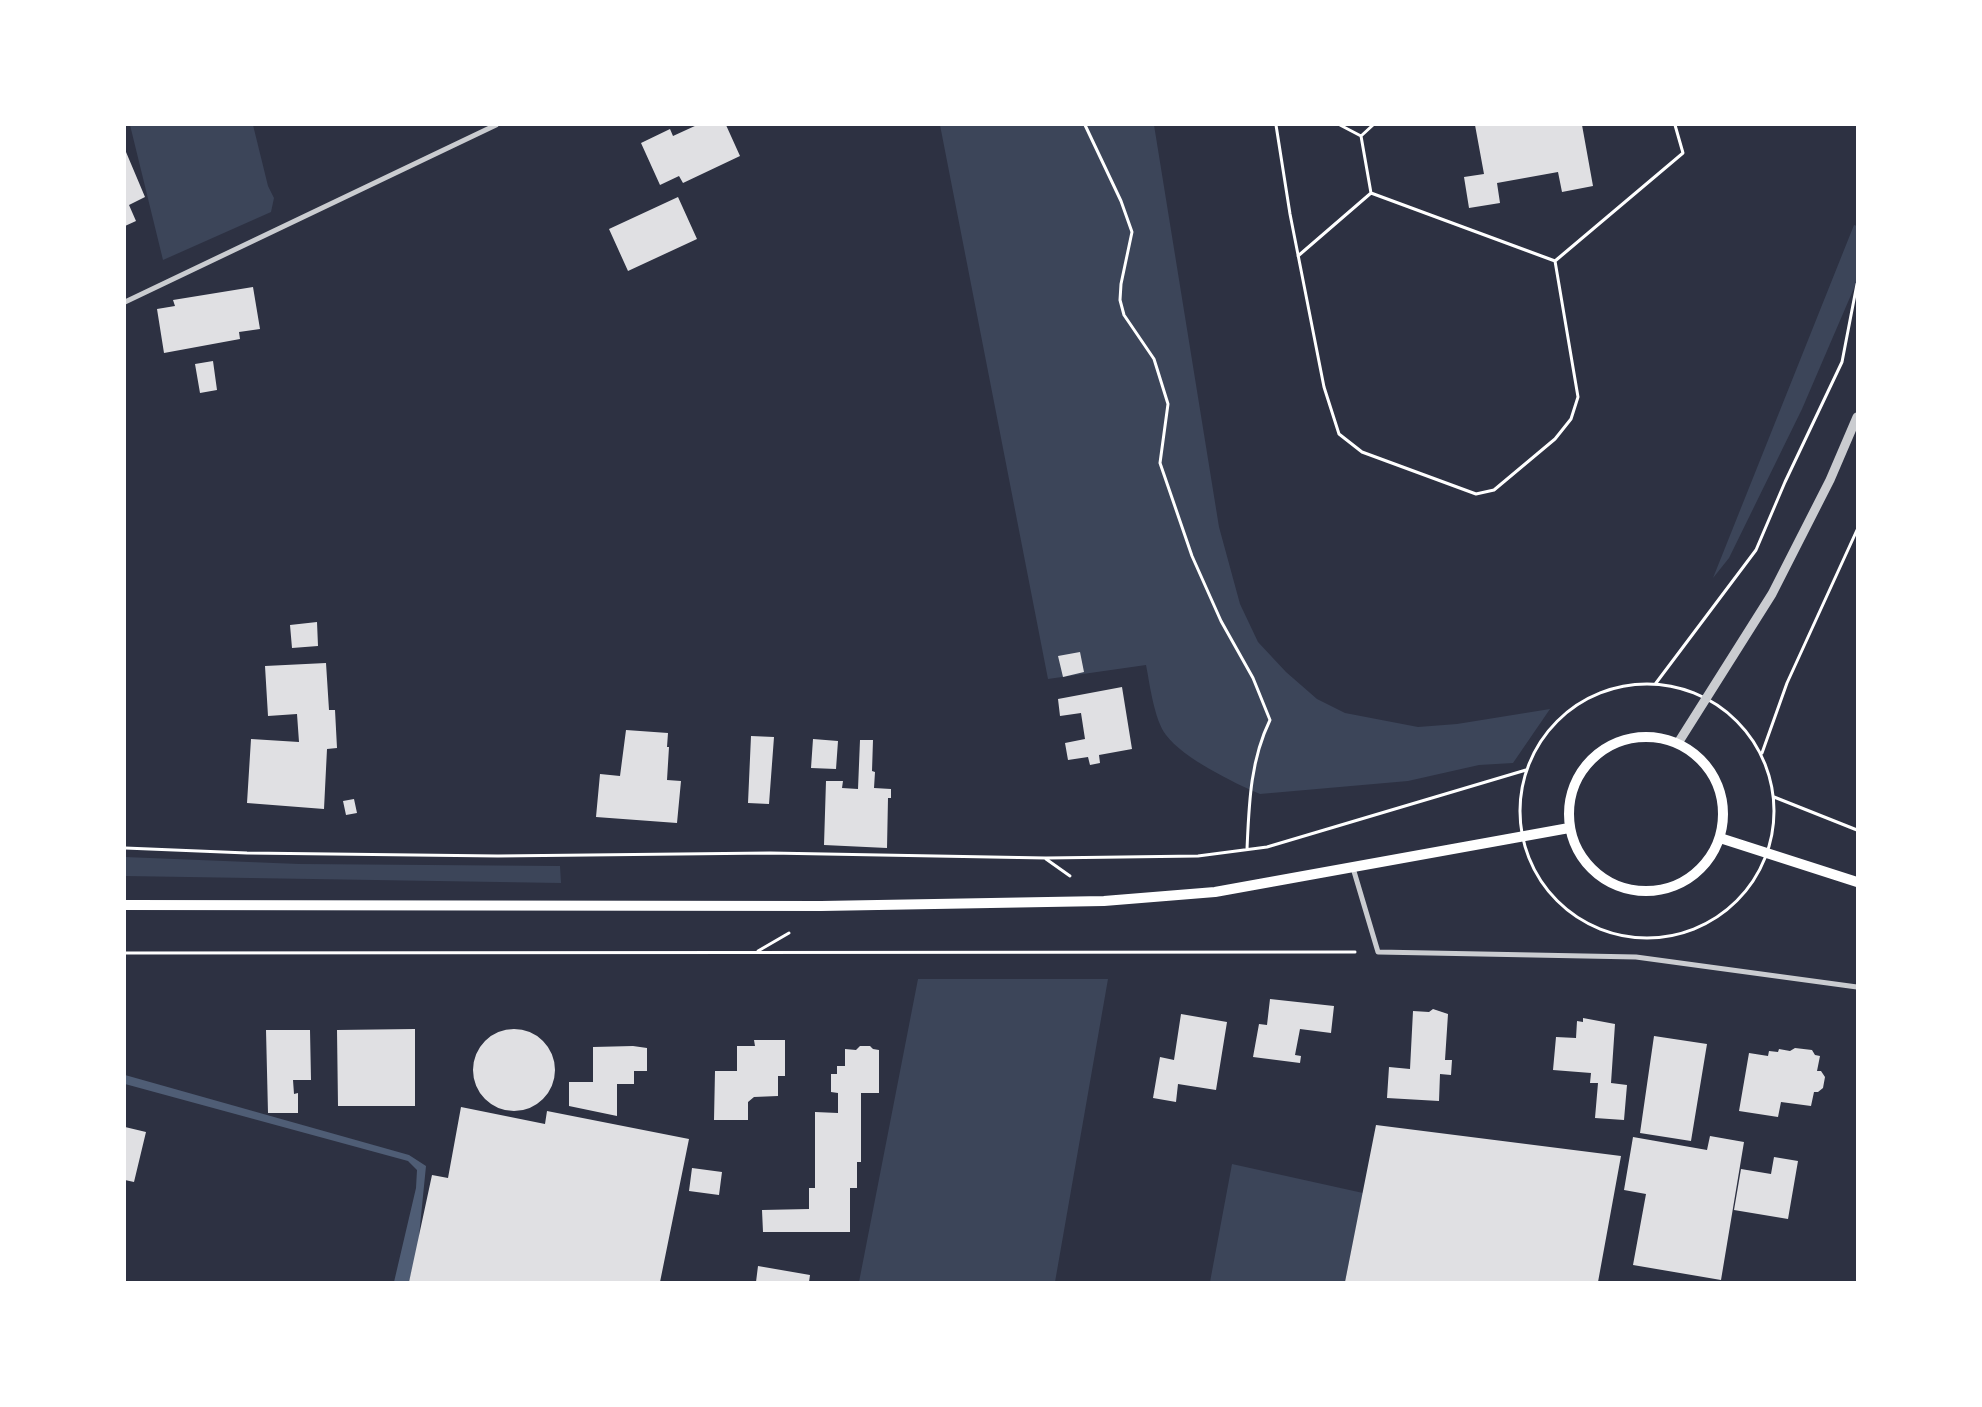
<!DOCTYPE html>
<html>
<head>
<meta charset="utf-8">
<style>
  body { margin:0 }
  #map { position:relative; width:1982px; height:1407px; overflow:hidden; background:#2d3142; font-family:Barlow,sans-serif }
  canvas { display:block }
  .frame { position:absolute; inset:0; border:126px solid #fff; pointer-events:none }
</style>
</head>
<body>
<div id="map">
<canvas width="1982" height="1407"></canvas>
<div class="frame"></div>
</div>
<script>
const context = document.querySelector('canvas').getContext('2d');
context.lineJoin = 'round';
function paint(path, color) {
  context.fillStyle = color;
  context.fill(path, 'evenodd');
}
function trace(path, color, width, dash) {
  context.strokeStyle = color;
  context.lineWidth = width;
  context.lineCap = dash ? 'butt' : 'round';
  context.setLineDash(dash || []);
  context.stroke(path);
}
paint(new Path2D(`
  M 130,125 L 253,125 L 268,186 L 274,198 L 271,212 L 163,260 Z
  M 940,125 L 1154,125 L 1219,527 L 1240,604 L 1258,642 L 1286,672 L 1317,699 L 1345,713 L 1418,727 L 1457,724 L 1550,709 L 1513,763 L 1479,765 L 1408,781 L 1260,794 C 1234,783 1183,758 1166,735 C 1154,719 1150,685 1146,665 L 1048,679 Z
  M 1854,225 L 1857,226 L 1857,281 L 1802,409 L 1729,558 L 1713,578 Z
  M 125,857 L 299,864 L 560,866 L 561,883 L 125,876 Z
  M 918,979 L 1108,979 L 1055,1282 L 859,1282 Z
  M 1232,1164 L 1363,1193 L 1345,1282 L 1210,1282 Z`), '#3c4559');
paint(new Path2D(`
  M 125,1075 L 409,1155 L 426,1166 L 418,1246 L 409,1282 L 394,1282 L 416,1188 L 417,1170 L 408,1161 L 125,1084 Z`), '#4f5d75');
paint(new Path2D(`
  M 697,125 L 726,125 L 740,156 L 683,183 L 679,176 L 660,185 L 641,143 L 670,129 L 673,136 Z
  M 1475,125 L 1582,125 L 1593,186 L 1562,192 L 1558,172 L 1497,183 L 1500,203 L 1469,208 L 1464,177 L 1484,174 Z
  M 126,152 L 145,197 L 129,205 L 136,221 L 125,226 Z
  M 678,197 L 697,239 L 628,271 L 609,229 Z
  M 253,287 L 260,329 L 239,332 L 240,339 L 164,353 L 157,309 L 175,306 L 173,300 Z
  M 213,361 L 217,390 L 200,393 L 195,364 Z
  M 317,622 L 318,646 L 292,648 L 290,625 Z
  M 1080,652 L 1084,672 L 1063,677 L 1058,656 Z
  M 326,663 L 329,710 L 335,710 L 337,748 L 327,749 L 324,809 L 247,803 L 251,739 L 299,742 L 297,714 L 268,716 L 265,666 Z
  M 1122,687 L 1132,749 L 1099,755 L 1100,763 L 1090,765 L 1088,757 L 1068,760 L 1065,743 L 1085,739 L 1081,713 L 1060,716 L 1058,699 Z
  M 626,730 L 668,733 L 667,747 L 669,747 L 667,780 L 681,781 L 677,823 L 596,817 L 600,774 L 620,776 Z
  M 751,736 L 774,737 L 769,804 L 748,803 Z
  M 813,739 L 838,741 L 836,769 L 811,768 Z
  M 860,740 L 873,740 L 872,771 L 875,772 L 874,788 L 891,789 L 891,798 L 888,798 L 887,848 L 824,845 L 826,781 L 843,781 L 842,788 L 858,789 Z
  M 354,799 L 357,813 L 346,815 L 343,801 Z
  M 1270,999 L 1334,1006 L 1331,1033 L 1300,1029 L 1295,1055 L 1301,1056 L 1300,1063 L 1253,1057 L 1259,1024 L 1267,1025 Z
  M 1433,1009 L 1448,1014 L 1445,1060 L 1452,1060 L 1451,1075 L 1440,1074 L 1439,1101 L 1387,1098 L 1389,1067 L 1410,1069 L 1413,1011 L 1429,1012 Z
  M 1181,1014 L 1227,1022 L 1216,1090 L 1178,1084 L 1176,1102 L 1153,1098 L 1160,1057 L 1174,1060 Z
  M 1583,1018 L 1615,1024 L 1611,1083 L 1627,1085 L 1624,1120 L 1595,1118 L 1598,1083 L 1590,1083 L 1591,1073 L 1553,1070 L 1556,1037 L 1576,1038 L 1577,1021 L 1583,1022 Z
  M473 1070a41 41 0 1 1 82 0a41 41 0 1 1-82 0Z
  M 415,1029 L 415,1106 L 338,1106 L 337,1030 Z
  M 266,1030 L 310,1030 L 311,1080 L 293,1080 L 294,1094 L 298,1093 L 298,1113 L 268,1113 Z
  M 1654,1036 L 1707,1044 L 1691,1141 L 1640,1133 Z
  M 754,1040 L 785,1040 L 785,1076 L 778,1076 L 778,1096 L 754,1097 L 748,1102 L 748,1120 L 714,1120 L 715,1071 L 737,1071 L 737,1046 L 755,1046 Z
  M 633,1046 L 647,1048 L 647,1071 L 634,1071 L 634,1084 L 617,1084 L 617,1116 L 569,1106 L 569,1082 L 593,1082 L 593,1047 Z
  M 860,1046 L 870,1046 L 873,1049 L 879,1050 L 879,1093 L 861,1093 L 861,1162 L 857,1162 L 857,1188 L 850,1188 L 850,1232 L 763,1232 L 762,1210 L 809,1209 L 809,1188 L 815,1188 L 815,1112 L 838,1113 L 838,1093 L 831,1092 L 831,1074 L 837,1074 L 837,1066 L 845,1066 L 845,1049 L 856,1050 Z
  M 1795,1048 L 1812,1050 L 1815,1055 L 1820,1056 L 1817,1071 L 1821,1071 L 1825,1077 L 1823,1088 L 1818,1092 L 1814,1092 L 1811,1106 L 1781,1102 L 1778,1117 L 1739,1111 L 1749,1053 L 1768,1056 L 1769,1051 L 1778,1052 L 1779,1049 L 1790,1051 Z
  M 461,1107 L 545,1124 L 547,1111 L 689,1139 L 660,1282 L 409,1282 L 432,1175 L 448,1178 Z
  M 1376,1125 L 1621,1156 L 1598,1282 L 1345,1282 Z
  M 125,1127 L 146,1132 L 134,1182 L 125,1180 Z
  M 1710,1136 L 1744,1142 L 1721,1280 L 1633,1265 L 1646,1194 L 1624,1190 L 1633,1137 L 1707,1150 Z
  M 1774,1157 L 1798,1161 L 1788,1219 L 1734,1210 L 1741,1169 L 1771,1174 Z
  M 692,1168 L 722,1172 L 719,1195 L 689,1191 Z
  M 758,1266 L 810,1275 L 809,1282 L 756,1282 Z`), '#e0e0e3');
trace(new Path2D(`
  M 1085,125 L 1121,201 L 1132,232 L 1121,284 L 1120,300 L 1124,315 L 1154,359 L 1168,404 L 1160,463 L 1192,556 L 1221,621 L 1253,678 L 1270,720 C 1250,761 1249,805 1247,849
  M 1276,125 L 1290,214 L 1324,387 L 1339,434 L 1362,452 L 1476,494 L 1494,490 L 1555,439 L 1571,419 L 1578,397 L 1555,261
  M 1340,125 L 1361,136
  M 1373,125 L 1361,136 L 1371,193 L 1555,261 L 1683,153 L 1675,125
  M 1298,256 L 1371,193
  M 1656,683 L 1756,550 L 1785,482 L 1842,362 L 1857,284
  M1520 811a127 127 0 1 1 254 0a127 127 0 1 1-254 0Z
  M 1762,753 L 1787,683 L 1857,530
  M 1774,797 L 1857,830
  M 125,848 L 247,853 L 498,856 L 770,853 L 1046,858 L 1198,856 L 1267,847 L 1526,770
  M 1046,859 L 1070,876
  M 758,951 L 789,933
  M 125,953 L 1355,952`), '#fff', 3);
trace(new Path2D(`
  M 125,302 L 496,125
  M 1353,868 L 1378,952 L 1636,957 L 1857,987`), '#caccd0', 5);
trace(new Path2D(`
  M 1678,743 L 1772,594 L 1830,480 L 1857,417`), '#caccd0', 9);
trace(new Path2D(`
  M1569 814a77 77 0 1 1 154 0a77 77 0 1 1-154 0Z
  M 1720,838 L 1857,882
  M 125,905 L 821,906 L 1104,901 L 1215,892 L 1569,828`), '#fff', 10);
</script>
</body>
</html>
